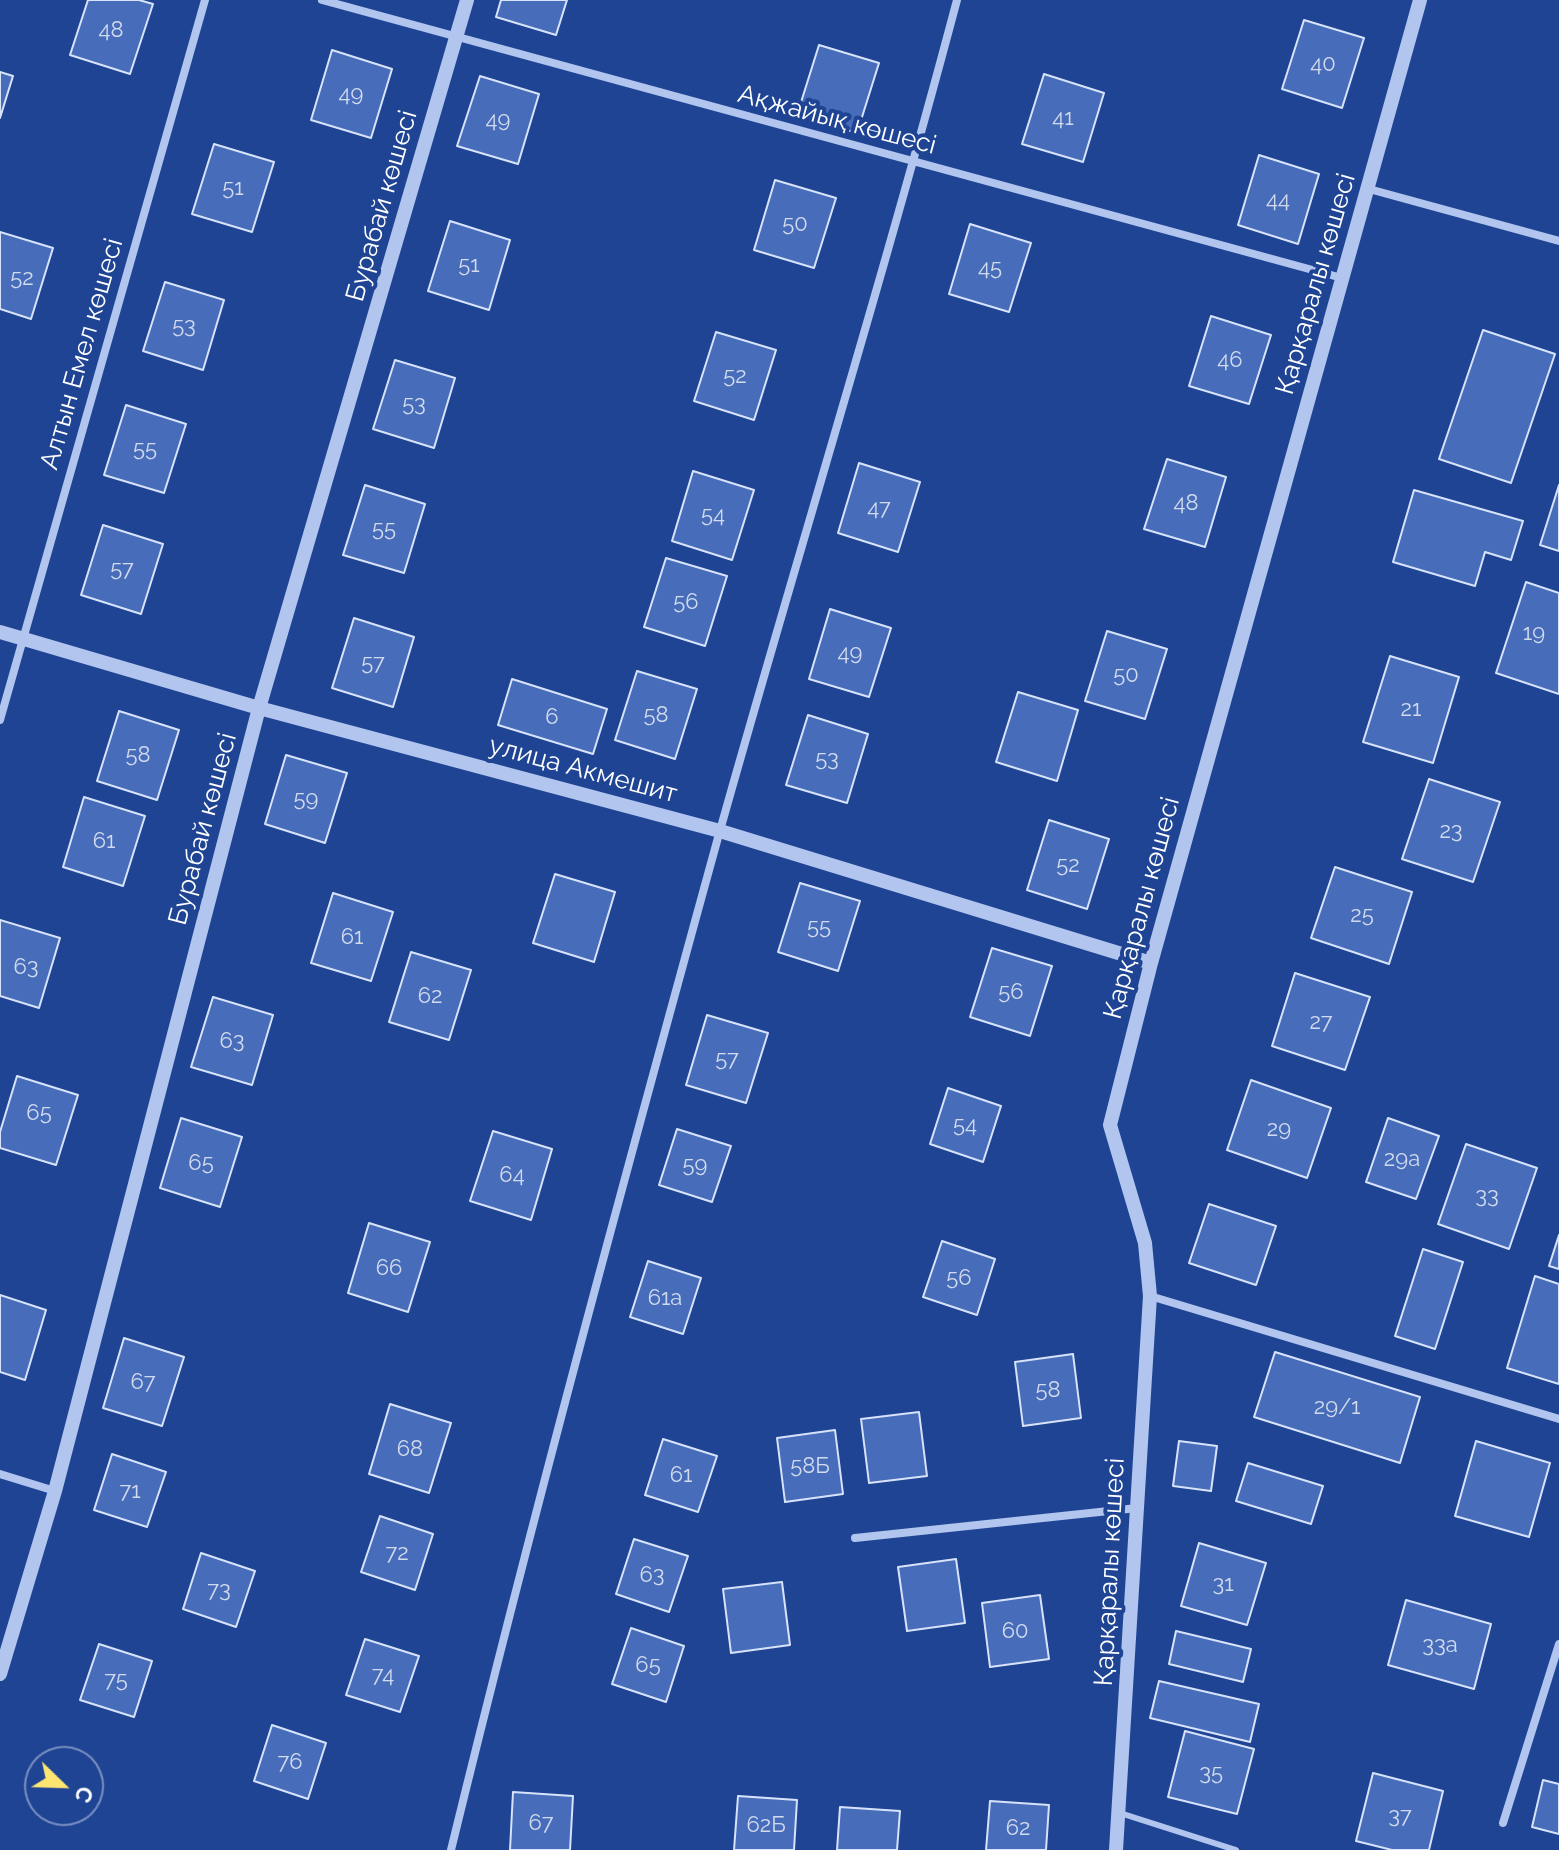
<!DOCTYPE html>
<html>
<head>
<meta charset="utf-8">
<style>
  body { margin:0 }
  #map { position:relative; width:1559px; height:1850px; overflow:hidden; background:#1f4494; font-family:Raleway,sans-serif }
  canvas { display:block }
  .north { position:absolute; left:24px; top:1746px; width:80px; height:80px; box-sizing:border-box; background:#1f4494; border:2px solid #798fbf; border-radius:50%; rotate:113deg; font-size:22px; font-weight:700; line-height:32px; text-align:center; color:#fff }
  .north::after { content:''; display:block; margin:auto; width:28px; height:36px; background:#fce571; clip-path:polygon(50% 0,100% 100%,50% 72%,0 100%) }
</style>
</head>
<body>
<div id="map">
<canvas width="1559" height="1850"></canvas>
<div class="north">С</div>
</div>
<script>
const context = document.querySelector('canvas').getContext('2d');
context.lineJoin = 'round';
function paint(path, color) {
  context.fillStyle = color;
  context.fill(path, 'evenodd');
}
function trace(path, color, width, dash) {
  context.strokeStyle = color;
  context.lineWidth = width;
  context.lineCap = dash ? 'butt' : 'round';
  context.setLineDash(dash || []);
  context.stroke(path);
}
function label(font, color, halo, rows, align = 'center') {
  context.font = font + ' Raleway,sans-serif';
  context.lineWidth = 8;
  context.setLineDash([]);
  context.textBaseline = 'middle';
  context.strokeStyle = halo;
  context.fillStyle = color;
  for (const [text, x, y, turn = 0] of rows) {
    context.save();
    context.translate(x, y);
    context.rotate((+turn || 0) * Math.PI / 180);
    context.textAlign = isNaN(turn) ? turn : align;
    if (halo) context.strokeText(text, 0, 0);
    context.fillText(text, 0, 0);
    context.restore();
  }
}
const building = new Path2D(`
  M 88,0 L 139,0 L 153,4 L 130,74 L 70,55 Z
  M 501,0 L 567,0 L 556,35 L 496,17 Z
  M 1304,20 L 1364,38 L 1342,108 L 1282,89 Z
  M 819,45 L 879,63 L 857,133 L 797,115 Z
  M 332,50 L 392,69 L 371,138 L 311,120 Z
  M 0,72 L 13,76 L 0,118 Z
  M 1044,74 L 1104,93 L 1083,162 L 1022,144 Z
  M 480,76 L 539,94 L 518,164 L 457,146 Z
  M 214,144 L 274,162 L 252,232 L 192,214 Z
  M 1259,155 L 1319,174 L 1298,244 L 1238,225 Z
  M 775,180 L 836,198 L 814,268 L 754,250 Z
  M 450,221 L 510,240 L 489,310 L 428,291 Z
  M 970,224 L 1031,243 L 1009,312 L 949,294 Z
  M 0,232 L 53,248 L 31,319 L 0,309 Z
  M 165,282 L 224,300 L 203,370 L 143,351 Z
  M 1211,316 L 1271,335 L 1249,404 L 1189,386 Z
  M 1483,330 L 1555,354 L 1511,483 L 1439,459 Z
  M 716,332 L 776,350 L 754,420 L 694,401 Z
  M 395,360 L 455,378 L 434,448 L 373,429 Z
  M 126,405 L 186,424 L 164,493 L 104,475 Z
  M 1167,459 L 1226,477 L 1205,547 L 1144,529 Z
  M 859,463 L 920,482 L 898,552 L 838,533 Z
  M 693,471 L 754,490 L 732,560 L 672,541 Z
  M 365,485 L 425,504 L 404,573 L 343,555 Z
  M 1559,485 L 1559,551 L 1540,545 Z
  M 1414,490 L 1523,521 L 1511,560 L 1485,552 L 1475,586 L 1393,562 Z
  M 103,525 L 163,544 L 141,614 L 81,595 Z
  M 666,558 L 727,576 L 705,646 L 644,627 Z
  M 1526,582 L 1559,593 L 1559,694 L 1496,673 Z
  M 830,609 L 891,628 L 869,697 L 809,679 Z
  M 354,618 L 414,637 L 393,707 L 332,688 Z
  M 1107,631 L 1167,649 L 1145,719 L 1085,701 Z
  M 1390,656 L 1459,677 L 1433,763 L 1363,742 Z
  M 637,671 L 697,689 L 675,759 L 615,740 Z
  M 512,679 L 607,709 L 593,754 L 498,725 Z
  M 1018,692 L 1078,710 L 1057,781 L 996,762 Z
  M 119,711 L 179,730 L 157,800 L 97,781 Z
  M 808,715 L 868,734 L 847,803 L 786,785 Z
  M 286,755 L 347,773 L 325,843 L 265,824 Z
  M 1429,779 L 1500,802 L 1473,882 L 1402,859 Z
  M 84,797 L 145,816 L 123,886 L 63,867 Z
  M 1049,820 L 1109,839 L 1087,909 L 1027,890 Z
  M 1335,867 L 1412,892 L 1389,964 L 1311,938 Z
  M 555,874 L 615,892 L 594,962 L 533,943 Z
  M 800,883 L 860,901 L 838,971 L 778,952 Z
  M 333,893 L 393,912 L 371,981 L 311,963 Z
  M 0,920 L 60,938 L 39,1008 L 0,996 Z
  M 992,948 L 1052,966 L 1030,1036 L 970,1017 Z
  M 411,952 L 471,970 L 449,1040 L 389,1022 Z
  M 1295,973 L 1370,997 L 1345,1070 L 1272,1046 Z
  M 213,997 L 273,1015 L 252,1085 L 191,1067 Z
  M 707,1015 L 768,1033 L 746,1103 L 686,1085 Z
  M 17,1076 L 78,1095 L 56,1165 L 0,1148 L 0,1132 Z
  M 1251,1080 L 1331,1108 L 1307,1178 L 1227,1150 Z
  M 948,1088 L 1001,1106 L 983,1162 L 930,1144 Z
  M 181,1118 L 242,1137 L 220,1207 L 160,1188 Z
  M 1388,1118 L 1439,1136 L 1416,1199 L 1366,1182 Z
  M 677,1129 L 731,1146 L 712,1202 L 659,1185 Z
  M 493,1131 L 552,1149 L 531,1220 L 470,1201 Z
  M 1466,1144 L 1537,1168 L 1509,1249 L 1438,1224 Z
  M 1209,1204 L 1276,1226 L 1256,1285 L 1189,1263 Z
  M 369,1223 L 430,1242 L 408,1312 L 348,1293 Z
  M 1559,1235 L 1559,1269 L 1549,1266 Z
  M 942,1241 L 995,1259 L 977,1315 L 923,1297 Z
  M 1423,1249 L 1463,1262 L 1435,1349 L 1395,1336 Z
  M 648,1261 L 701,1278 L 683,1334 L 630,1317 Z
  M 1535,1276 L 1559,1284 L 1559,1384 L 1507,1368 Z
  M 0,1295 L 46,1310 L 25,1380 L 0,1372 Z
  M 124,1338 L 184,1357 L 162,1426 L 103,1408 Z
  M 1275,1352 L 1420,1397 L 1400,1463 L 1254,1417 Z
  M 1073,1354 L 1081,1418 L 1023,1426 L 1015,1362 Z
  M 390,1404 L 451,1423 L 429,1493 L 369,1474 Z
  M 919,1412 L 927,1476 L 869,1483 L 861,1419 Z
  M 835,1430 L 843,1494 L 785,1502 L 777,1438 Z
  M 663,1439 L 717,1456 L 698,1512 L 645,1495 Z
  M 1179,1441 L 1217,1446 L 1211,1491 L 1173,1486 Z
  M 1476,1441 L 1550,1463 L 1529,1537 L 1455,1516 Z
  M 112,1454 L 166,1472 L 147,1527 L 94,1510 Z
  M 1248,1463 L 1323,1486 L 1311,1524 L 1236,1501 Z
  M 380,1516 L 433,1534 L 415,1590 L 361,1572 Z
  M 634,1539 L 688,1556 L 669,1612 L 616,1594 Z
  M 1199,1543 L 1266,1563 L 1247,1625 L 1181,1606 Z
  M 201,1553 L 255,1571 L 236,1627 L 183,1609 Z
  M 956,1559 L 965,1623 L 907,1631 L 898,1567 Z
  M 782,1582 L 790,1645 L 731,1653 L 723,1589 Z
  M 1040,1595 L 1049,1659 L 990,1667 L 982,1603 Z
  M 1406,1600 L 1491,1624 L 1474,1689 L 1388,1665 Z
  M 631,1628 L 684,1646 L 666,1702 L 612,1684 Z
  M 1176,1631 L 1251,1649 L 1243,1682 L 1169,1664 Z
  M 365,1639 L 419,1656 L 400,1712 L 346,1695 Z
  M 99,1644 L 152,1661 L 134,1717 L 80,1700 Z
  M 1159,1681 L 1259,1704 L 1250,1742 L 1150,1718 Z
  M 272,1725 L 326,1743 L 308,1799 L 254,1781 Z
  M 1185,1731 L 1254,1749 L 1237,1814 L 1168,1797 Z
  M 1373,1773 L 1443,1791 L 1429,1850 L 1392,1850 L 1356,1841 Z
  M 1543,1780 L 1559,1784 L 1559,1834 L 1532,1827 Z
  M 513,1792 L 573,1796 L 570,1850 L 510,1850 Z
  M 738,1796 L 797,1800 L 794,1850 L 734,1850 Z
  M 990,1801 L 1049,1805 L 1046,1850 L 986,1850 Z
  M 840,1807 L 900,1811 L 897,1850 L 837,1850 Z`);
paint(building, '#476dba');
trace(building, '#d7e3fa', 2);
trace(new Path2D(`
  M 1120,1813 L 1236,1850`), '#b1c5ee', 6);
trace(new Path2D(`
  M 322,0 L 1342,278
  M 1369,189 L 1559,241
  M 0,720 L 205,0
  M 1150,1296 L 1559,1419
  M 0,1474 L 55,1491
  M 855,1538 L 1137,1508
  M 1503,1823 L 1559,1644
  M 451,1850 C 534,1510 626,1172 719,834 C 797,556 883,279 957,0`), '#b1c5ee', 8);
trace(new Path2D(`
  M 0,632 L 259,708 L 720,831 L 1151,963
  M 0,1674 L 55,1491 L 259,708 L 467,0
  M 1116,1850 L 1150,1296 L 1145,1243 L 1110,1125 L 1151,963 L 1420,0`), '#b1c5ee', 14);
label('22px', '#d1daee', null, [
  ["48",111,30],
  ["40",1323,64],
  ["49",351,94],
  ["41",1063,118],
  ["49",498,120],
  ["51",233,188],
  ["44",1278,200],
  ["50",795,224],
  ["51",469,265],
  ["45",990,268],
  ["52",22,278],
  ["53",184,326],
  ["46",1230,360],
  ["52",735,376],
  ["53",414,404],
  ["55",145,449],
  ["48",1186,503],
  ["47",879,508],
  ["54",713,515],
  ["55",384,529],
  ["57",122,569],
  ["56",686,602],
  ["19",1534,633],
  ["49",850,653],
  ["57",373,663],
  ["50",1126,675],
  ["21",1411,709],
  ["58",656,715],
  ["6",552,717],
  ["58",138,755],
  ["53",827,759],
  ["59",306,799],
  ["23",1451,831],
  ["61",104,841],
  ["52",1068,865],
  ["25",1362,915],
  ["55",819,927],
  ["61",352,937],
  ["63",26,967],
  ["56",1011,992],
  ["62",430,996],
  ["27",1321,1022],
  ["63",232,1041],
  ["57",727,1059],
  ["65",39,1113],
  ["54",965,1125],
  ["29",1279,1129],
  ["29а",1402,1159],
  ["65",201,1163],
  ["59",695,1165],
  ["64",512,1175],
  ["33",1487,1196],
  ["66",389,1268],
  ["56",959,1278],
  ["61а",665,1298],
  ["67",143,1382],
  ["58",1048,1390],
  ["29/1",1337,1407],
  ["68",410,1449],
  ["58Б",810,1466],
  ["61",681,1475],
  ["71",130,1491],
  ["72",397,1553],
  ["63",652,1575],
  ["31",1223,1584],
  ["73",219,1590],
  ["60",1015,1631],
  ["33а",1440,1645],
  ["65",648,1665],
  ["74",383,1675],
  ["75",116,1680],
  ["76",290,1762],
  ["35",1211,1773],
  ["37",1400,1816],
  ["67",541,1823],
  ["62Б",766,1825],
  ["62",1018,1828]
]);
label('26px', '#fff', '#1f4494', [
  ["Ақжайық көшесі",837,120,15],
  ["Бурабай көшесі",382,206,-74],
  ["Қарқаралы көшесі",1316,284,-74],
  ["Алтын Емел көшесі",82,354,-74],
  ["улица Акмешит",583,770,15],
  ["Бурабай көшесі",203,829,-75],
  ["Қарқаралы көшесі",1142,908,-75],
  ["Қарқаралы көшесі",1110,1572,-87]
]);
</script>
</body>
</html>
